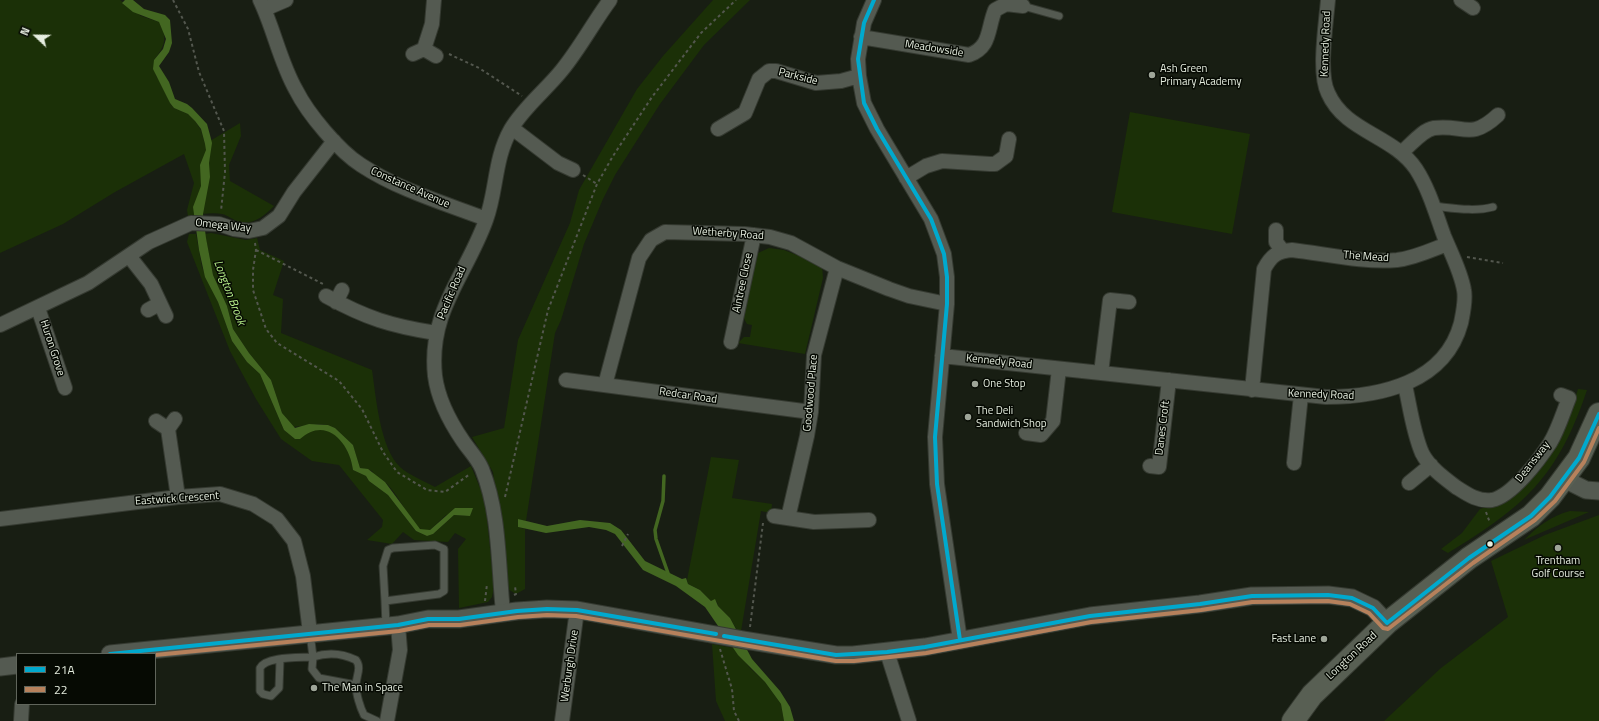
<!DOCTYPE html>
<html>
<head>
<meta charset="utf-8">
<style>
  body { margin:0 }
  #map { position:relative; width:1599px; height:721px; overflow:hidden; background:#181e13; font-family:"Titillium Web",sans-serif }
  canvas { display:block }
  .legend { position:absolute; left:16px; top:653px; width:140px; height:52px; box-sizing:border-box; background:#060a03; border:1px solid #60655b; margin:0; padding:5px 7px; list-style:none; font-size:12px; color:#e6eee0 }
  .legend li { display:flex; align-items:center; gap:8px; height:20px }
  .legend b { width:20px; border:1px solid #60655b }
  .north { position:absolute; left:16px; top:16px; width:40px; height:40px; -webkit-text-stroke:3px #060a03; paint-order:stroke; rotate:292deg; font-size:11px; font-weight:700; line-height:16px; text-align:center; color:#e6eee0 }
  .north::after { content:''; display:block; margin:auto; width:14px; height:18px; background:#e6eee0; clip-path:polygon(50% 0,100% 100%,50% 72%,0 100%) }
</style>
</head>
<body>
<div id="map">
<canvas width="1599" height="721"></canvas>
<ul class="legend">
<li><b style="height:5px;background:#00a9ce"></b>21A</li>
<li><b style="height:5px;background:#b6815c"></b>22</li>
</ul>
<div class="north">N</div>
</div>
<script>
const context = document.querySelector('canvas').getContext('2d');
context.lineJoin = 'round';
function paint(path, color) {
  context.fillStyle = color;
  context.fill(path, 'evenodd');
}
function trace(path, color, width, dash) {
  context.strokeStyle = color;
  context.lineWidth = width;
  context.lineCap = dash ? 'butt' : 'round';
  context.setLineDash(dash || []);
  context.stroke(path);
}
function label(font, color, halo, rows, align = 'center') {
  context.font = font + ' "Titillium Web",sans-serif';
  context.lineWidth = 3;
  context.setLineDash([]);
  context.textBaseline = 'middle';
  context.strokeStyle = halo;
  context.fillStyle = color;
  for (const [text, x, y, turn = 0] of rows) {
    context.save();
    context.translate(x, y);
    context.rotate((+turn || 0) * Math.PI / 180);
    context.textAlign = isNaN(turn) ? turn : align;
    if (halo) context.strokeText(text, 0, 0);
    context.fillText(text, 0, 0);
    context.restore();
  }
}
paint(new Path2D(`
  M 0,0 L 120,0 L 141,16 L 159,22 C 168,38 165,46 154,60 L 156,76 L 161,82 L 170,103 L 174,108 L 188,114 L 195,121 L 201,130 L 205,144 L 240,123 L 241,136 L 229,165 L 230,181 L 274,206 C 264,216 254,225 239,222 C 233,220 228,215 222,214 C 211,212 199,215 188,216 L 187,210 L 194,183 L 184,154 L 115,192 L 63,224 L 0,253 Z
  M 713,0 L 750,0 L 704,45 L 660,104 L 615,175 L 603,199 L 584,244 L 561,320 L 555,333 L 526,521 L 518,519 L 518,527 L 525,529 L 525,589 L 516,594 L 508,589 L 493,472 L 472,437 L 504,428 L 518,340 L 570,223 L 579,190 L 637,89 L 663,56 Z
  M 1130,112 L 1250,134 L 1232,234 L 1112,212 Z
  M 211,233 L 246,240 L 257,238 L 260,250 L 284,261 L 273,295 L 283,299 L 281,333 L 372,370 C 376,397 380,448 400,467 C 409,475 424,481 435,487 L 471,466 L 485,500 L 494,586 L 492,597 L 488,602 L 459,608 L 458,549 L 466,539 L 455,533 L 448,542 L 414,540 L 403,532 L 392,544 L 367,540 L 382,527 L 383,520 L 339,465 L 312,461 L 281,439 L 256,399 L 230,351 L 187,242 L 189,234 L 196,234 L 202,267 L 218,302 L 232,341 L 247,362 L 260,374 L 284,430 L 295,439 L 299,439 C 326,415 350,442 353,470 L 366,476 L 369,481 L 388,495 L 416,531 L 427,536 L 433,534 L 454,515 L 470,516 L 471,512 L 446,515 L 430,530 C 425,530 422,531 418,527 C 406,514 399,496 386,483 C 381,478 375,477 372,471 L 360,468 L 353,445 L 335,428 L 328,425 L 318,424 L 293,427 L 282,413 L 271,380 L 249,353 L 233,329 L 227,306 L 213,275 L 205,234 Z
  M 769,248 L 784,250 L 822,265 L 823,278 L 805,354 L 738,343 L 744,337 L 750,337 L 752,325 L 747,324 L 743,317 L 758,253 Z
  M 1578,389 L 1587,390 C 1558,477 1524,507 1448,553 L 1441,549 L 1462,533 L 1480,509 L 1499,502 L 1571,412 Z
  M 711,457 L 739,460 L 732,498 L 772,504 L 771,513 L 761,511 L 741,631 L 737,630 L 730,618 L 718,606 L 717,602 L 711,601 L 700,590 L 688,584 L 687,580 Z
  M 1570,511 L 1589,512 L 1524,540 C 1538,526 1551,516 1570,511 Z
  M 1599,515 L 1599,721 L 1384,721 L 1441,668 L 1508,617 L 1491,561 L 1545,535 Z
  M 712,644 L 734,648 L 750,668 L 765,682 L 781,704 L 784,721 L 725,721 L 716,701 Z`), '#1b3007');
paint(new Path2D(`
  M 125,0 L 133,0 L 144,9 L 165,15 L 170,20 L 172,43 L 169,52 L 159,66 L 169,82 L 175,99 L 187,104 L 192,108 L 207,124 L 210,135 L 212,143 L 209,163 L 210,177 L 203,214 L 206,238 L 213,275 L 227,306 L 233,329 L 249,353 L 271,380 L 282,413 L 295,428 L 309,424 L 328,425 L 335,428 L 353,445 L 360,468 L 368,469 L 385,482 L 420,529 L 430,530 L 455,508 L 473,508 L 470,516 L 454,515 L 433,534 L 427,536 L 416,531 L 388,495 L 369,481 L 366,476 L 353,470 C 350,443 326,415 300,439 L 295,439 L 284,430 L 260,374 L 247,362 L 232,341 L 218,302 L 205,277 L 199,250 L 193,207 L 201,186 L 200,165 L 206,150 L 205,144 L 201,129 L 195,121 L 188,114 L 174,108 L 170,103 L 153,69 L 154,60 L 163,49 L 166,39 L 159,22 L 133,12 L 122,3 Z
  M 518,519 L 547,526 L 580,520 L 610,523 L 621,530 L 645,561 L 682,579 L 686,578 L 688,584 L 700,590 L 711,601 L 715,599 L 718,606 L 730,618 L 752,659 L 780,691 L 790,707 L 794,721 L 784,721 L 781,704 L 765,682 L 738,655 L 705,607 L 676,586 L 643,570 L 615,534 L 606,530 L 589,527 L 546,533 L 518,527 Z`), '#436721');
trace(new Path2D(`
  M 664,476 L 663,501 L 655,530 L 656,539 L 669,576`), '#436721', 3.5);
const service = new Path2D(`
  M 1023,6 L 1059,16
  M 1433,206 C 1453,208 1474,212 1493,207
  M 385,601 L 383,566 L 388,550 L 393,548 L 435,545 L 444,549 L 444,591 L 439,594 L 385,601 L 386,626
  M 280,660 L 279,688 L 271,696 L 263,694 L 260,691 L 260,668 C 266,656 300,658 313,657 L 310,633
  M 356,685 L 319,678 L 312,669 L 313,657 C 328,652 342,653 356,660 C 362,668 356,676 356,685 C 356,694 360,707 364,715 L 377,721`);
const minor = new Path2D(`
  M 260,0 C 274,29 280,62 296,90 C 308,114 339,151 361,165 C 399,190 444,203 486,219
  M 434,0 L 432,24 L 424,49 L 436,56
  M 874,0 L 864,23 L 858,59 L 859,76 L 864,103 L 877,129 L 931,219 L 944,254 L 947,277 L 947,304 L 935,437 L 937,484 L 960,640
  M 1461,0 L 1473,8
  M 265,9 L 286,0
  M 861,37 L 969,55 C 991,47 987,30 995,10 L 1006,4 L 1023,6
  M 413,54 L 424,49
  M 512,128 L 558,163 L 573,170
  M 718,129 L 745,113 L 759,79 L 769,71 L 776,71 L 816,83 L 841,81 L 859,76
  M 1402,152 C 1411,145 1422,130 1434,128 C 1464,124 1470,141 1498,115
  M 906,178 L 926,166 L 942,161 L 990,164 L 995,164 L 1006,156 L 1009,139
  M 1276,230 L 1276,242 L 1282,250
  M 129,256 L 151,284 L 166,316
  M 326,296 C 366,318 391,326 436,333
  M 336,302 L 342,290
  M 38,308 L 65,388
  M 148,310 L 159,304
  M 0,325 L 88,283 L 149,242 L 191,223 L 219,224 L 234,229 L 249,231 L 263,228 L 279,216 L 294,192 L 334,141
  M 731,342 L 754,235
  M 942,356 L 1326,397 C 1380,397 1445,383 1461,323 C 1463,313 1466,300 1464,290 C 1461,272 1451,253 1444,236 C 1436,214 1429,189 1416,169 C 1393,135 1345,132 1328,93 C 1318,73 1326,24 1328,0
  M 1101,373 L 1110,300 L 1129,302
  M 566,380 L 811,412
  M 605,385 L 639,258 L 651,240 L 665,232 L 744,234 L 770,237 L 791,243 L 837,268 L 889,289 L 909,296 L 947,304
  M 1405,385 C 1410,407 1413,432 1422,453 C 1429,467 1444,478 1456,487 C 1467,494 1478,502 1492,500 C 1512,496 1539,460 1550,443 C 1558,430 1563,413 1569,398 L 1561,395
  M 1252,390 L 1264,269 C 1271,256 1277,251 1292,250 C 1326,254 1363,263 1397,260 C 1415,258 1431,250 1447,244
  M 156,421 L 168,429 L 178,497
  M 168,429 L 175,419
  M 1026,433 L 1041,435 L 1053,421 L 1059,369
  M 1294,463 L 1301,395
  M 1150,466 L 1159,467 L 1169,380
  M 1409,483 L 1431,465
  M 774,516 L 814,522 L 869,520
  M 788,518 L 807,436 L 811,412 L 814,355 L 837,268
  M 0,519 L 178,497 L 220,494 L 253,504 L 277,519 L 294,541 L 303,576 L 310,633
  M 503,612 C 498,564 500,514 482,469 C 478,459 469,450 463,441 C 450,422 438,399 435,376 C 428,311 466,276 486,220 C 497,190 494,159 511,129 C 524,107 546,90 562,70 C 580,48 593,23 610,0
  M 887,652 L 909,721
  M 21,721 L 22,704
  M 387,721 L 400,650 L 398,625
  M 562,721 L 577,610`);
const tertiary = new Path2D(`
  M 1564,479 L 1586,490 L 1599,491
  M 110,654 L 398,625 L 428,619 L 459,619 L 517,611 L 547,609 L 577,610 L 744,640 L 836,655 L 853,655 L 925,647 L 1090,616 L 1200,604 L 1252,596 L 1328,595 L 1352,598 L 1373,608 L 1387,623
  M 0,667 L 17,665`);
const primary = new Path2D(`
  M 1293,721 L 1312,695 L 1387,623 L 1469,558 L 1531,516 L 1550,497 L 1579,458 L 1599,414`);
trace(service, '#353a31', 9);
trace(minor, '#353a31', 16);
trace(tertiary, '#353a31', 19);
trace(primary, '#353a31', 24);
trace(new Path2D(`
  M 173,0 L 188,29 L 199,72 L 224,131 L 225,172 L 221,211
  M 449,54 L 479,68 L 522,96
  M 583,175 L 597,184
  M 255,243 L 256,250 L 253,270 L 253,290 L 266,329 L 277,343 L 339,381 L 362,409 L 383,452 L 397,472 L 427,490 L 445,492 L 470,474
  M 256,250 L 323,284
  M 1467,257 L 1503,263
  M 505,497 L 548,310 L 597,184 L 613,156 L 652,97 L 701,33 L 736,0
  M 1486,512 L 1490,523
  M 622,546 L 628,534
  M 514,595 L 516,594 L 515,586
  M 485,601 L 487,584
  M 750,627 L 763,523
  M 720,649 L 732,689 L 734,711 L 739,721`), '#53574e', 2, [3, 3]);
trace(service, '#545a51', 7);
trace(minor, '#545a51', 14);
trace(tertiary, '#545a51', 17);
trace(primary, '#585f53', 22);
trace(new Path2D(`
  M 874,0 L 864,23 L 858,59 L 864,103 L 877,129 L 931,219 L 944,254 L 947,277 L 947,304 L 935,437 L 937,484 L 960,640
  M 724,636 L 836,655 L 887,652 L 925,647 L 1090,616 L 1200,604 L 1252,596 L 1328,595 L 1352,598 L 1373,608 L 1387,623 L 1469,558 L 1531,516 L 1550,497 L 1579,458 L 1599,414
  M 110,654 L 398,625 L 428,619 L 459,619 L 517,611 L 547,609 L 577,610 L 716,634`), '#00a9ce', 4);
trace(new Path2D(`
  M 155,655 L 399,631 L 429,625 L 460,625 L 518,617 L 547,615 L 576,616 L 836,661 L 854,661 L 926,653 L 1091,622 L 1201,610 L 1252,602 L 1328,601 L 1350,604 L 1369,613 L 1383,628 L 1388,629 L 1473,563 L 1535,520 L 1555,501 L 1584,462 L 1599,428`), '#b6815c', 4);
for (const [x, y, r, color] of [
  [1152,75,4,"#9ea598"],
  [975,384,4,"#9ea598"],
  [968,417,4,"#9ea598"],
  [1490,544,3.5,"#e6eee0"],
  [1558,548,4,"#9ea598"],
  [1324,639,4,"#9ea598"],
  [314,688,4,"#9ea598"]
]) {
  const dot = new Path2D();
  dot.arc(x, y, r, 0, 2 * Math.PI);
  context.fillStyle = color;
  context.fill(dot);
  trace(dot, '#060a03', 1.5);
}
label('11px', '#e6eee0', '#060a03', [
  ["Kennedy Road",1326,44,-88],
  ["Meadowside",934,49,9],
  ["Parkside",798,77,14],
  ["Constance Avenue",410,188,24],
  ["Omega Way",223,226,6],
  ["Wetherby Road",728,234,4],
  ["The Mead",1366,257,4],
  ["Aintree Close",743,283,-78],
  ["Pacific Road",452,293,-67],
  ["Huron Grove",52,348,72],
  ["Kennedy Road",999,362,6],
  ["Goodwood Place",811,393,-85],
  ["Kennedy Road",1321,395,2],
  ["Redcar Road",688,396,8],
  ["Danes Croft",1163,428,-83],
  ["Deansway",1533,462,-52],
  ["Eastwick Crescent",177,499,-4],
  ["Longton Road",1352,656,-43],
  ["Werburgh Drive",570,666,-82]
]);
label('11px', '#e6eee0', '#060a03', [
  ["Ash Green",1160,69],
  ["Primary Academy",1160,82],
  ["One Stop",983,384],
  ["The Deli",976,411],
  ["Sandwich Shop",976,424],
  ["Trentham",1558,561,"center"],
  ["Golf Course",1558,574,"center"],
  ["Fast Lane",1316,639,"right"],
  ["The Man in Space",322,688]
], 'left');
label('italic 12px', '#b9f28c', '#060a03', [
  ["Longton Brook",229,293,69]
]);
</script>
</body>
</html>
